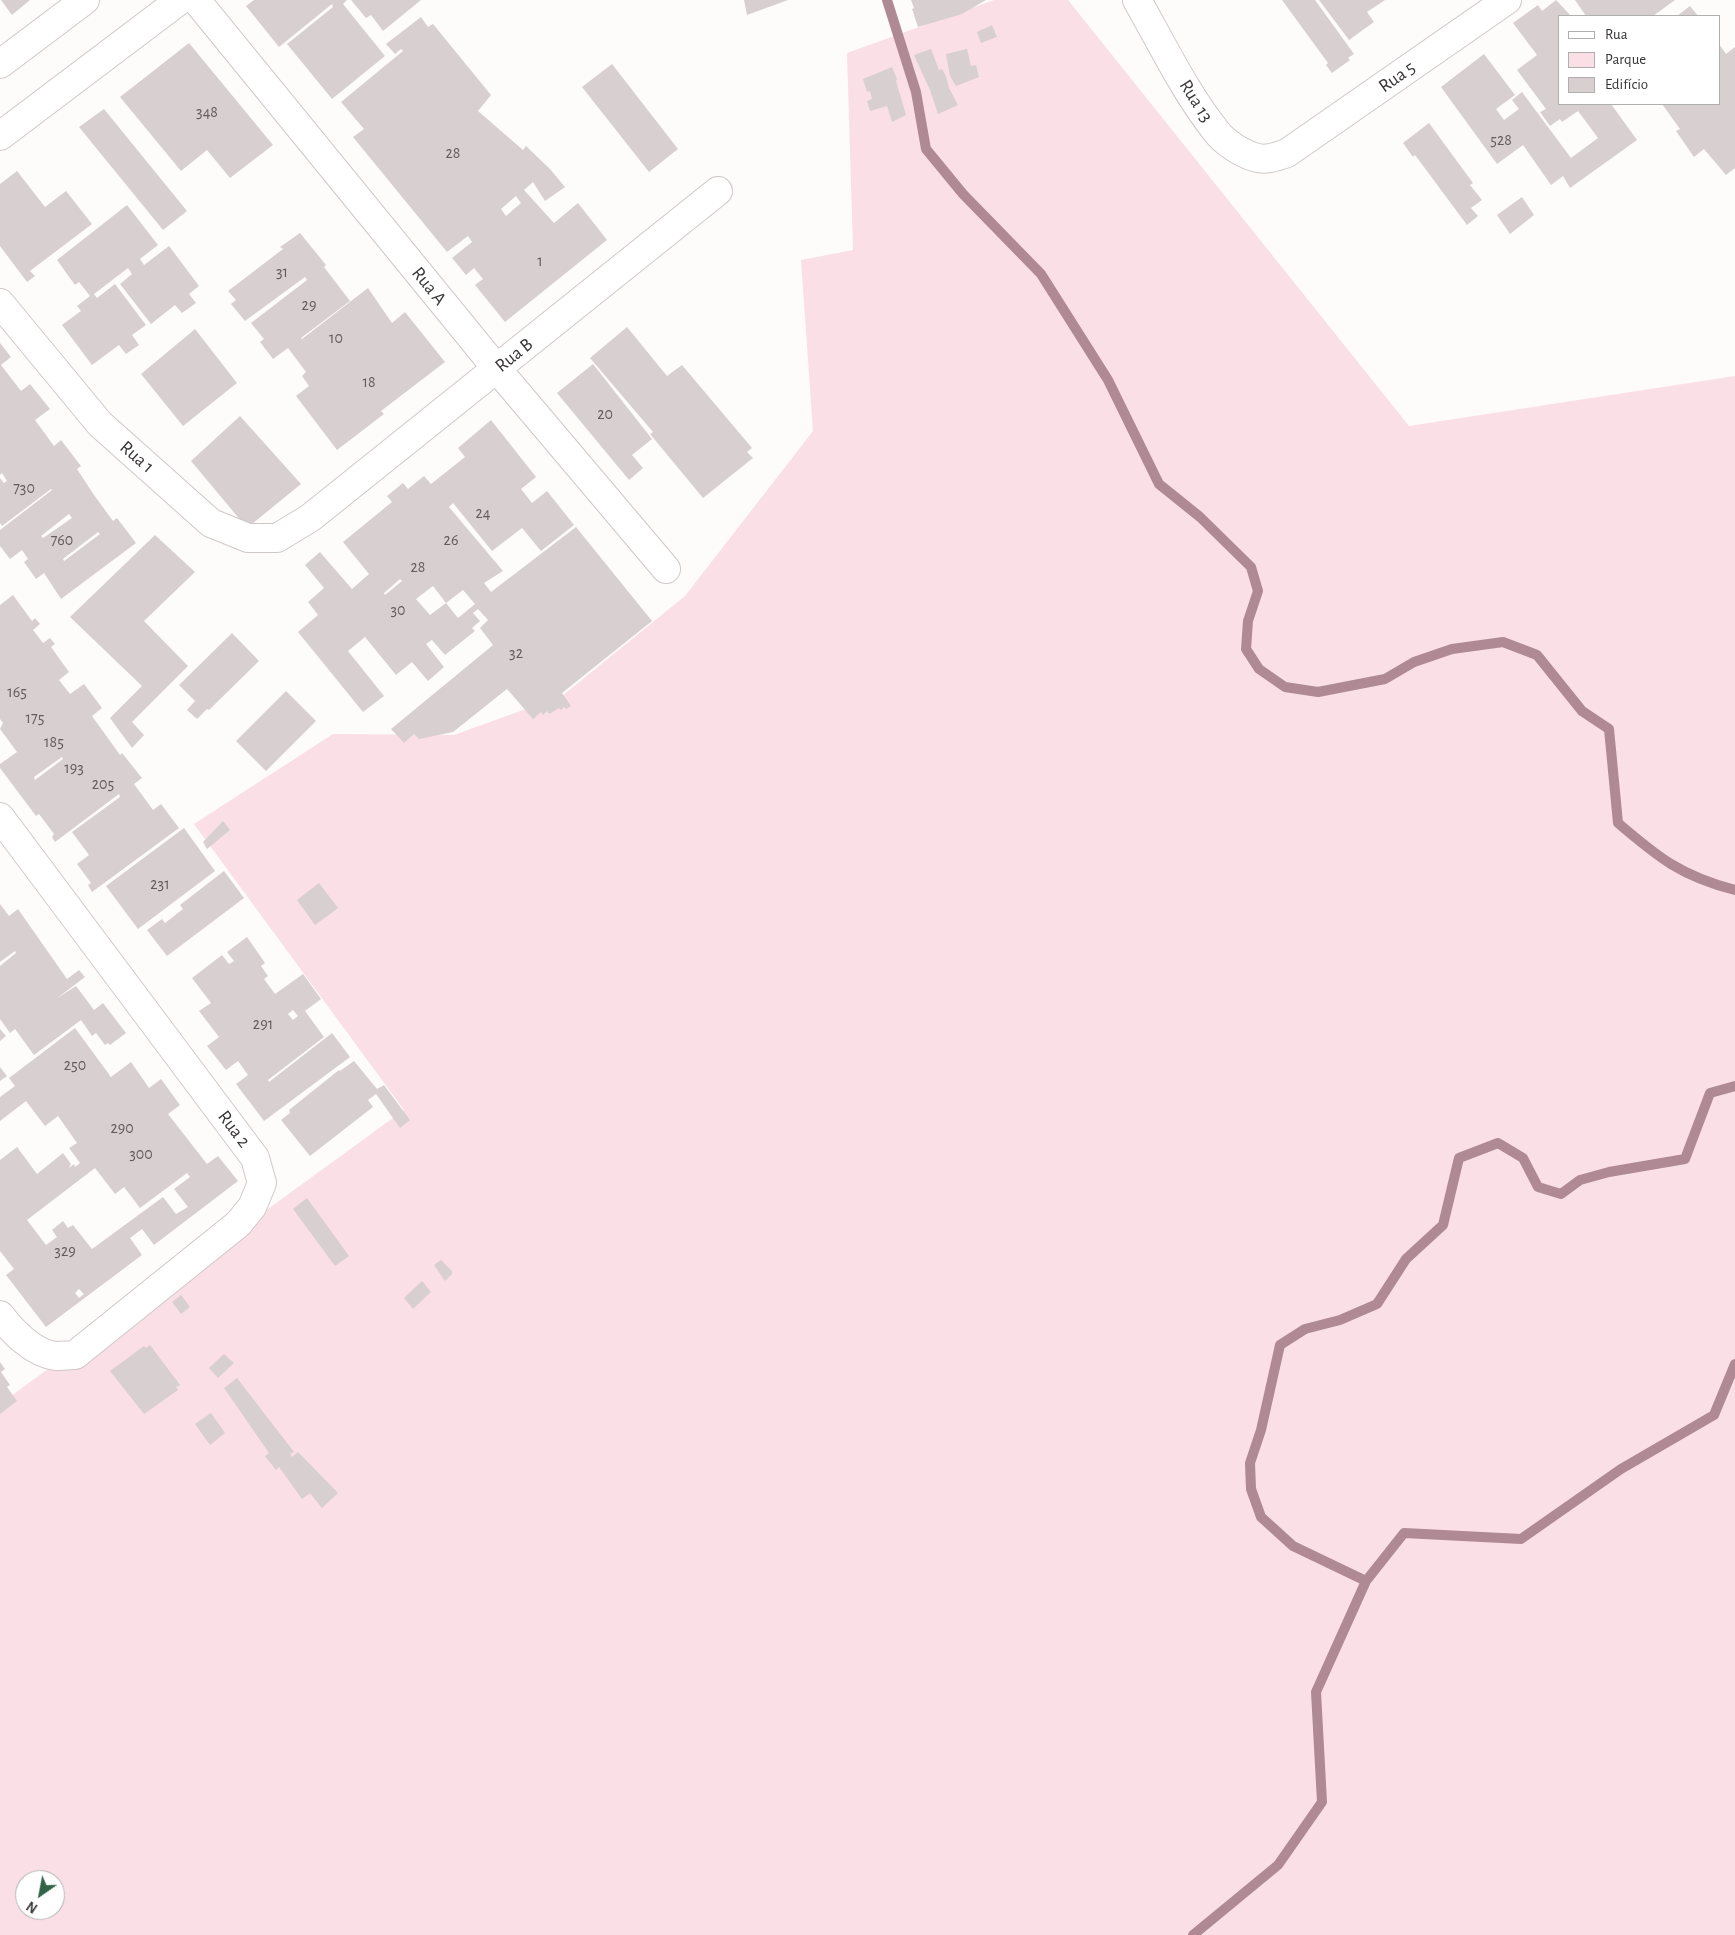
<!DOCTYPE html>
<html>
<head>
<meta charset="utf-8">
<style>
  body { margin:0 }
  #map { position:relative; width:1735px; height:1935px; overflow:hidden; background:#fefbfb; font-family:"Alegreya Sans",sans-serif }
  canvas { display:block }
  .legend { position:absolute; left:1558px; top:15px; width:162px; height:90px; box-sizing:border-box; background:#fff; border:1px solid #b0afaf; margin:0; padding:6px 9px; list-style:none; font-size:15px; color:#393637 }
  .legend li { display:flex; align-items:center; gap:10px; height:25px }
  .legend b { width:25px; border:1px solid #b0afaf }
  .north { position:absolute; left:15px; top:1870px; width:50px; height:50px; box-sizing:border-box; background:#fff; border:1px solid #b0afaf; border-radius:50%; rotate:213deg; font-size:14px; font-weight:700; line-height:20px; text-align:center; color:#393637 }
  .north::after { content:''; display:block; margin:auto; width:18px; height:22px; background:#306348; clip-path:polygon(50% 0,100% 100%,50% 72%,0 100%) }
</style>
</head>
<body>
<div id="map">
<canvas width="1735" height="1935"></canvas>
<ul class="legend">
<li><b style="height:6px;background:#fff"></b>Rua</li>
<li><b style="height:14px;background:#fadfe6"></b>Parque</li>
<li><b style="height:14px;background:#d8cfd1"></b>Edifício</li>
</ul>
<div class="north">N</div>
</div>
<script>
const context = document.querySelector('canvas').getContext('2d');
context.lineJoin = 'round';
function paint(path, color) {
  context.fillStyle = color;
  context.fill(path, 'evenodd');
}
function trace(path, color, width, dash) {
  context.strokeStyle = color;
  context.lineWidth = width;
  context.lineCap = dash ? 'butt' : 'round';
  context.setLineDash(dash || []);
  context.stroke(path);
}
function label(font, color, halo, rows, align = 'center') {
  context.font = font + ' "Alegreya Sans",sans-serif';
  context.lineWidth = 4;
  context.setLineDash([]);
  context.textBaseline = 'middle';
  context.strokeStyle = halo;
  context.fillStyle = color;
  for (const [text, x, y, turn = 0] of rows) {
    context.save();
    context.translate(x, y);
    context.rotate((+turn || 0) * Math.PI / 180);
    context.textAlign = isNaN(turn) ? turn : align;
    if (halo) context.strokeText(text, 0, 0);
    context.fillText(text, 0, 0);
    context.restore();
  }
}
paint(new Path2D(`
  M 994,0 L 1068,0 L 1409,426 L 1735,376 L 1735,1935 L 0,1935 L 0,1404 L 404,1110 L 194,824 L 333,734 L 454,735 L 562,696 L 685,596 L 813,431 L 801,260 L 853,250 L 847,53 ZM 25,1880 L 55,1880 L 55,1910 L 25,1910 Z`), '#fadfe6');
trace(new Path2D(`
  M 887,0 L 916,92 L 926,149 L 963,194 L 1041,274 L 1108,380 L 1159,484 L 1200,517 L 1251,567 L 1258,591 L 1248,621 L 1246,649 L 1259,669 L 1285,687 L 1318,692 L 1385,679 L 1414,662 L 1452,649 L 1503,642 L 1537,655 L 1582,711 L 1609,729 L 1618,823 C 1659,858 1681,876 1735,890
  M 1366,1581 L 1293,1546 L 1261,1517 L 1251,1489 L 1250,1463 L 1261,1430 L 1280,1345 L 1305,1329 L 1340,1320 L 1377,1304 L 1406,1259 L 1443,1225 L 1459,1158 L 1498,1143 L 1523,1158 L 1538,1187 L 1561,1194 L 1580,1180 L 1609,1172 L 1685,1159 L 1710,1093 L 1735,1086
  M 1193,1935 L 1278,1865 L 1322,1802 L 1316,1692 L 1366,1581 L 1404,1533 L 1521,1539 L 1621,1469 L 1714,1415 L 1735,1364`), '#af8994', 10);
paint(new Path2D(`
  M 1,0 L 30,0 L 12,15 Z
  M 254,0 L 347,0 L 343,4 L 385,56 L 332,99 L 287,44 L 333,7 L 332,4 L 279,47 L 246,6 Z
  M 351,0 L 421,0 L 383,31 L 371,15 L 366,18 Z
  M 744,0 L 788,0 L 747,15 Z
  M 911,0 L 986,0 L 962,14 L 918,27 L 912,9 L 914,8 Z
  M 1282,0 L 1315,0 L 1354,54 L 1348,58 L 1350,60 L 1332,73 L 1326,65 L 1328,63 Z
  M 1319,0 L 1385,0 L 1367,12 L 1374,22 L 1349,40 Z
  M 1556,0 L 1571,16 L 1559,16 L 1559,104 L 1611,104 L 1637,140 L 1570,188 L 1563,176 L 1551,185 L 1523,145 L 1497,164 L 1441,87 L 1484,54 L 1515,95 L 1496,109 L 1504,120 L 1519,109 L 1512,100 L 1522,92 L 1571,158 L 1598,138 L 1578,111 L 1562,122 L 1560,119 L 1550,126 L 1540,112 L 1546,109 L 1517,70 L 1537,55 L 1513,23 L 1538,5 L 1542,11 Z
  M 1575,0 L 1675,0 L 1653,16 L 1586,16 Z
  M 1690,6 L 1698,16 L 1677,16 Z
  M 421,17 L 428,27 L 433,24 L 491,95 L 478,111 L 523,150 L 526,146 L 550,169 L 565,187 L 545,201 L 533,182 L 524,190 L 554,223 L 578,203 L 607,240 L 505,322 L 475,285 L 483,279 L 474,268 L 466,275 L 452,258 L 472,242 L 468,236 L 447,252 L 353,137 L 364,129 L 341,102 L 403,51 L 401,49 L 395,54 L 386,44 ZM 516,196 L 521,203 L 506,216 L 501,209 Z
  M 992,25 L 997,37 L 981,43 L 977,32 Z
  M 189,43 L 273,145 L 230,178 L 207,150 L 181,171 L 120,97 Z
  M 1719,44 L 1726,54 L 1735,47 L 1735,168 L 1726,175 L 1704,149 L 1694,157 L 1676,131 L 1680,129 L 1662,104 L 1719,104 Z
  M 931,49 L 939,70 L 942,69 L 946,76 L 949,88 L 958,105 L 938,114 L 930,90 L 914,55 Z
  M 967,49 L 971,66 L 976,65 L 979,77 L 956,86 L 950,76 L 946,54 Z
  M 612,64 L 678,149 L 649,172 L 582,87 Z
  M 892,67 L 897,79 L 896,81 L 906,115 L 892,122 L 887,106 L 870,111 L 867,101 L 872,99 L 870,91 L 867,92 L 863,79 Z
  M 104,109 L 187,211 L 163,230 L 79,127 Z
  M 1429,123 L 1473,183 L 1470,185 L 1482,200 L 1471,208 L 1478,216 L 1467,225 L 1415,155 L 1413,157 L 1403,143 Z
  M 17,171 L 45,207 L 66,191 L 92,224 L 30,271 L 35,276 L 27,282 L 0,246 L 0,184 Z
  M 1522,197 L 1534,215 L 1510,234 L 1497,215 Z
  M 127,205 L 158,245 L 140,259 L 144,265 L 169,246 L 199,286 L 189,294 L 196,303 L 182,313 L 175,305 L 151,324 L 120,284 L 132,274 L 128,268 L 94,294 L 97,298 L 115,284 L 146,325 L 132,335 L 139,345 L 126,354 L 119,345 L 92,365 L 62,325 L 81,311 L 77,306 L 90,296 L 79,282 L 75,285 L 57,260 Z
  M 300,233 L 326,265 L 324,267 L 350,301 L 301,338 L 302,339 L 368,288 L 392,323 L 405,312 L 445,362 L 381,411 L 384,414 L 337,450 L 296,396 L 309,386 L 302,376 L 306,372 L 288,348 L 273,359 L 260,342 L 264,339 L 251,323 L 307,280 L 305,277 L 245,321 L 231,304 L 236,300 L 228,291 L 283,249 L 280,247 Z
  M 627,327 L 667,376 L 682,365 L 752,448 L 747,452 L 753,458 L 703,498 L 650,434 L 653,432 L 590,358 Z
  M 195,329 L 237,383 L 183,426 L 141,374 Z
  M 0,343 L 11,357 L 1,365 L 21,391 L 30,384 L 50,409 L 35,420 L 54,446 L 61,440 L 81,466 L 77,469 L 94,495 L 113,521 L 117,518 L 136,543 L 61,599 L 44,573 L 36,579 L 24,562 L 28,559 L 22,550 L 10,559 L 0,546 L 0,530 L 52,490 L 51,489 L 2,526 L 0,523 L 0,478 L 4,483 L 7,481 L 2,473 L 0,475 ZM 69,514 L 72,518 L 43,538 L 41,536 ZM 98,532 L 100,534 L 64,561 L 63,559 Z
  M 593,364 L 652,439 L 632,455 L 643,468 L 629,480 L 557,393 Z
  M 240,416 L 301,484 L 247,528 L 191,461 Z
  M 491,420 L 536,477 L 521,489 L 532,503 L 547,491 L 574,525 L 541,551 L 522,528 L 492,551 L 453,503 L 449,507 L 503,571 L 484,583 L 491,592 L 576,527 L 652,621 L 562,693 L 571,706 L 566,709 L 564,707 L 561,710 L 559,708 L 549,714 L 547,711 L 543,715 L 541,712 L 533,719 L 507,689 L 453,732 L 419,739 L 414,734 L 404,743 L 391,729 L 493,645 L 480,628 L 488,620 L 478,609 L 473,613 L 480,621 L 472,628 L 475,631 L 445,655 L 432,640 L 426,644 L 444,667 L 428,681 L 412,662 L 396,675 L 365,637 L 348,651 L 384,696 L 363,712 L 298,632 L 318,615 L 308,602 L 324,588 L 305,565 L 320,552 L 352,589 L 369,574 L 343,542 L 392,502 L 387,496 L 403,483 L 408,489 L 424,476 L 431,484 L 465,457 L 458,448 ZM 400,579 L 402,581 L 385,595 L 384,593 ZM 433,586 L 446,603 L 430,615 L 416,599 ZM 463,590 L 475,604 L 458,618 L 446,603 Z
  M 155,535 L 195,572 L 144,621 L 188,666 L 132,722 L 144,735 L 132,748 L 110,718 L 142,686 L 70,617 Z
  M 13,595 L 32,621 L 35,618 L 40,624 L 33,630 L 43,643 L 50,638 L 55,644 L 51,647 L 69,672 L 59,680 L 70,694 L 84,684 L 102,708 L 92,716 L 120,755 L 122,753 L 142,778 L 134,784 L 153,810 L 161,804 L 179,828 L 92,892 L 88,885 L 91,883 L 77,864 L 89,855 L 72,832 L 120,797 L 119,794 L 55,842 L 52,837 L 54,834 L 39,814 L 36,816 L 0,768 L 0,764 L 17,752 L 0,729 L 3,723 L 0,719 L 0,605 ZM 62,757 L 63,759 L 35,780 L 34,777 Z
  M 232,633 L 259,661 L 209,710 L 207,709 L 197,719 L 187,710 L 195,701 L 179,685 Z
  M 286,691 L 316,721 L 266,771 L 236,741 Z
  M 223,821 L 230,830 L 207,849 L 203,842 Z
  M 184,828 L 215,871 L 138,929 L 106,886 Z
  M 224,871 L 244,898 L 167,956 L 147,930 L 162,919 L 165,923 L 183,909 L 180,905 Z
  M 319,883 L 338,908 L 315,925 L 297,900 Z
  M 0,904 L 9,916 L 18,909 L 67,979 L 79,970 L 85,977 L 56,999 L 76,986 L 94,1010 L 103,1003 L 126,1033 L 110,1045 L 108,1043 L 105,1045 L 96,1033 L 92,1036 L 81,1020 L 34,1055 L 15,1029 L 10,1033 L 0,1019 L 0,966 L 16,953 L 15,951 L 0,962 Z
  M 247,937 L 265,963 L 261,966 L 268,976 L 264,979 L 275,994 L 303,974 L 321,999 L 305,1011 L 324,1037 L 268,1080 L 269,1082 L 332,1033 L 350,1057 L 264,1121 L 236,1084 L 248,1075 L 238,1061 L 226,1070 L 207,1046 L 219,1037 L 199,1011 L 211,1003 L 192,978 L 222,955 L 229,964 L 234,961 L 227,952 ZM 293,1010 L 298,1016 L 293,1020 L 288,1014 Z
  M 75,1028 L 111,1077 L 131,1062 L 149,1088 L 161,1079 L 180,1105 L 168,1114 L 207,1164 L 218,1156 L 238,1181 L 154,1245 L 142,1229 L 130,1238 L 142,1255 L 46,1327 L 6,1275 L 14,1269 L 0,1251 L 0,1160 L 17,1147 L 37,1174 L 63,1153 L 71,1164 L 69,1168 L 74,1164 L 75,1167 L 80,1163 L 69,1148 L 77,1143 L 58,1116 L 45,1126 L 26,1101 L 0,1121 L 0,1097 L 15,1086 L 9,1078 ZM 95,1168 L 115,1194 L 124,1187 L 140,1208 L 187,1173 L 190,1177 L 174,1189 L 188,1207 L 176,1214 L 163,1197 L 92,1249 L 73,1225 L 68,1228 L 63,1221 L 52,1230 L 57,1237 L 46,1245 L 27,1220 ZM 79,1289 L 84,1294 L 79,1298 L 75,1293 Z
  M 0,1029 L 6,1036 L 0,1041 Z
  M 354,1061 L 377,1089 L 384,1085 L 410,1120 L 400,1128 L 376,1094 L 368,1100 L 373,1107 L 310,1156 L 281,1120 L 290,1113 L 289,1110 L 339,1070 L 340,1071 Z
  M 0,1067 L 7,1076 L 0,1081 Z
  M 307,1198 L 349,1256 L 335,1266 L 293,1209 Z
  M 441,1260 L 452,1271 L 452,1274 L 445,1281 L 434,1265 Z
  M 422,1281 L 431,1292 L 413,1309 L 404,1298 Z
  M 181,1295 L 190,1307 L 181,1314 L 172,1302 Z
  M 150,1345 L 180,1385 L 176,1387 L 178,1390 L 144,1414 L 110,1371 L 144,1346 L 146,1348 Z
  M 224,1354 L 234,1363 L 218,1378 L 209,1368 Z
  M 0,1362 L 5,1369 L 1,1372 L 10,1385 L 7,1387 L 17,1401 L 0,1414 Z
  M 237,1378 L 294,1452 L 290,1454 L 292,1457 L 298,1452 L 338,1493 L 322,1508 L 310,1493 L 302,1499 L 279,1467 L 276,1470 L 265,1456 L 269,1453 L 224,1388 Z
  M 211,1413 L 225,1433 L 210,1445 L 195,1424 Z`), '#d8cfd1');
const minor = new Path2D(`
  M 196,0 L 497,369 L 666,569
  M 1137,0 C 1162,44 1185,92 1216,131 C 1224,142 1241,153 1254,157 C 1265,161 1276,157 1287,153 L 1507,0
  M 0,303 L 100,424 L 211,523 L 248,538 L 277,538 L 310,518 L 718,191
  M 0,817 L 255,1158 L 262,1183 L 252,1207 L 238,1224 L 75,1355 C 69,1355 62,1356 56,1356 C 34,1354 12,1331 0,1315`);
const tertiary = new Path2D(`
  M 0,64 L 85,0
  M 0,136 L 180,0`);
trace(minor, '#d0c7c9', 30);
trace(tertiary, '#d0c7c9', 30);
trace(minor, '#fff', 28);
trace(tertiary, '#fff', 28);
label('16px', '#615c5e', null, [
  ["348",207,112],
  ["528",1501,140],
  ["28",453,153],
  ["1",540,261],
  ["31",282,272],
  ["29",309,305],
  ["10",336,338],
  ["18",369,382],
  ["20",605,414],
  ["730",24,488],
  ["24",483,513],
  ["760",62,540],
  ["26",451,540],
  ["28",418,567],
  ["30",398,610],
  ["32",516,653],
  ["165",17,692],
  ["175",35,718],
  ["185",54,742],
  ["193",74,768],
  ["205",103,784],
  ["231",160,884],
  ["291",263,1024],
  ["250",75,1065],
  ["290",122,1128],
  ["300",141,1154],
  ["329",65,1251]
]);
label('19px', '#393637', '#fff', [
  ["Rua 5",1397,77,-35],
  ["Rua 13",1196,101,58],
  ["Rua A",429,286,51],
  ["Rua B",514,355,-39],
  ["Rua 1",137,457,41],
  ["Rua 2",234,1129,53]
]);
</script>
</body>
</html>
